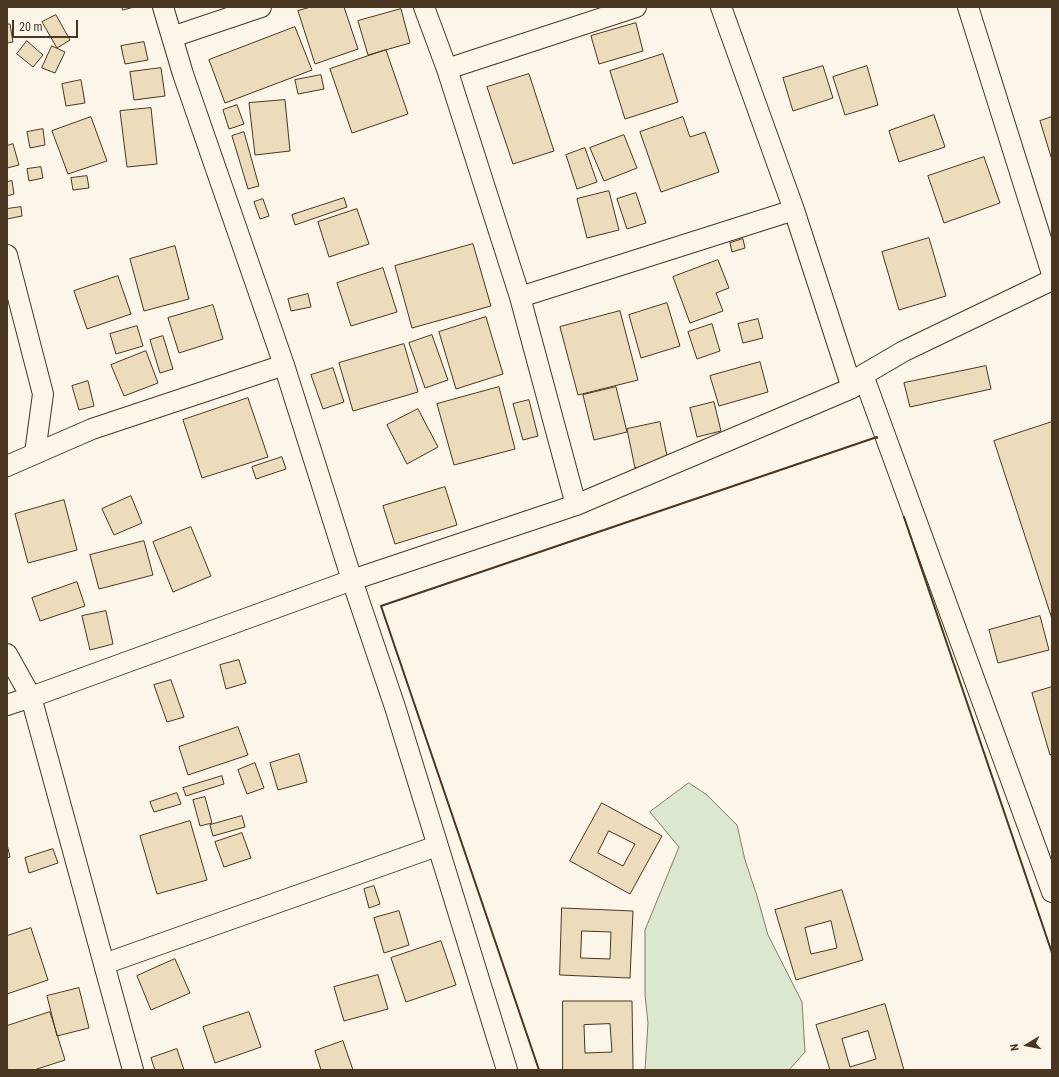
<!DOCTYPE html>
<html>
<head>
<meta charset="utf-8">
<style>
  body { margin:0 }
  #map { position:relative; width:1059px; height:1077px; overflow:hidden; background:#fbf6e9; font-family:"Roboto Condensed",sans-serif }
  canvas { display:block }
  .frame { position:absolute; inset:0; border:8px solid #4a3520; pointer-events:none }
  .north { position:absolute; left:1007px; top:1025px; width:40px; height:40px; -webkit-text-stroke:3px #fbf6e9; paint-order:stroke; rotate:260deg; font-size:11px; font-weight:700; line-height:16px; text-align:center; color:#4a3520 }
  .north::after { content:''; display:block; margin:auto; width:14px; height:18px; background:#4a3520; clip-path:polygon(50% 0,100% 100%,50% 72%,0 100%) }
  .scale { position:absolute; left:12px; top:20px; width:66px; height:18px; box-sizing:border-box; border:2px solid #4a3520; border-top:0; padding-left:5px; font-size:12px; line-height:14px; white-space:nowrap; color:#4a3520; -webkit-text-stroke:3px #fbf6e9; paint-order:stroke }
</style>
</head>
<body>
<div id="map">
<canvas width="1059" height="1077"></canvas>
<div class="frame"></div>
<div class="north">N</div>
<div class="scale">20 m</div>
</div>
<script>
const context = document.querySelector('canvas').getContext('2d');
context.lineJoin = 'round';
function paint(path, color) {
  context.fillStyle = color;
  context.fill(path, 'evenodd');
}
function trace(path, color, width, dash) {
  context.strokeStyle = color;
  context.lineWidth = width;
  context.lineCap = dash ? 'butt' : 'round';
  context.setLineDash(dash || []);
  context.stroke(path);
}
const green = new Path2D(`
  M 689,783 L 707,795 L 737,825 L 745,860 L 757,896 L 768,935 L 802,1002 L 805,1052 L 789,1070 L 645,1070 L 648,1023 L 645,995 L 645,930 L 679,847 L 650,812 Z`);
paint(green, '#dce7d0');
trace(green, '#887966', 1);
const building = new Path2D(`
  M 122,7 L 134,7 L 123,10 Z
  M 311,7 L 344,7 L 358,49 L 315,64 L 298,11 Z
  M 401,9 L 410,43 L 368,55 L 358,21 Z
  M 56,15 L 70,40 L 57,48 L 42,22 Z
  M 636,23 L 643,51 L 599,64 L 591,36 Z
  M 7,24 L 10,24 L 13,42 L 7,43 Z
  M 295,27 L 312,70 L 225,103 L 209,60 Z
  M 27,41 L 43,55 L 33,67 L 17,54 Z
  M 144,42 L 148,60 L 125,64 L 121,46 Z
  M 52,46 L 65,52 L 55,73 L 42,68 Z
  M 386,50 L 408,114 L 352,133 L 330,69 Z
  M 663,54 L 678,102 L 625,119 L 610,71 Z
  M 823,66 L 833,98 L 793,111 L 783,78 Z
  M 867,66 L 878,105 L 845,115 L 833,77 Z
  M 161,68 L 165,96 L 134,100 L 130,72 Z
  M 529,74 L 554,151 L 513,164 L 487,87 Z
  M 321,75 L 324,89 L 298,94 L 295,80 Z
  M 81,80 L 85,103 L 66,106 L 62,84 Z
  M 285,100 L 290,151 L 255,155 L 249,103 Z
  M 237,105 L 244,124 L 229,129 L 223,110 Z
  M 151,108 L 157,164 L 127,167 L 120,111 Z
  M 934,115 L 945,147 L 899,162 L 889,131 Z
  M 91,117 L 107,161 L 68,174 L 52,131 Z
  M 683,117 L 690,137 L 705,132 L 719,172 L 661,192 L 640,132 Z
  M 1052,117 L 1052,160 L 1040,121 Z
  M 43,129 L 45,145 L 30,148 L 27,132 Z
  M 244,132 L 259,186 L 248,189 L 232,136 Z
  M 624,135 L 637,168 L 604,181 L 590,148 Z
  M 13,144 L 19,165 L 7,168 L 7,146 Z
  M 585,148 L 597,182 L 577,189 L 566,155 Z
  M 984,157 L 1000,203 L 944,223 L 928,176 Z
  M 41,167 L 43,178 L 29,181 L 27,169 Z
  M 87,176 L 89,188 L 73,190 L 71,178 Z
  M 12,181 L 14,194 L 7,196 L 7,182 Z
  M 609,191 L 619,230 L 587,238 L 577,199 Z
  M 636,193 L 646,223 L 627,229 L 617,199 Z
  M 344,198 L 347,207 L 295,225 L 292,215 Z
  M 263,199 L 269,216 L 260,219 L 254,202 Z
  M 21,207 L 22,216 L 7,219 L 7,209 Z
  M 357,209 L 369,244 L 329,257 L 318,222 Z
  M 929,238 L 946,296 L 899,310 L 882,252 Z
  M 743,239 L 745,248 L 732,252 L 730,243 Z
  M 473,244 L 491,306 L 412,328 L 395,266 Z
  M 175,246 L 189,299 L 144,311 L 130,259 Z
  M 718,260 L 729,288 L 716,293 L 723,311 L 690,323 L 673,277 Z
  M 383,268 L 397,312 L 351,326 L 337,283 Z
  M 118,276 L 131,314 L 87,329 L 74,291 Z
  M 308,294 L 311,307 L 291,311 L 288,299 Z
  M 667,303 L 680,346 L 641,358 L 629,315 Z
  M 213,305 L 223,339 L 179,353 L 168,318 Z
  M 620,311 L 638,380 L 578,395 L 560,327 Z
  M 486,317 L 503,374 L 456,389 L 439,332 Z
  M 758,319 L 763,338 L 743,343 L 738,324 Z
  M 712,324 L 720,351 L 697,359 L 688,332 Z
  M 137,326 L 143,346 L 116,354 L 110,334 Z
  M 432,335 L 448,380 L 425,388 L 409,343 Z
  M 163,336 L 173,369 L 160,373 L 150,340 Z
  M 404,344 L 418,392 L 353,411 L 339,363 Z
  M 146,351 L 158,383 L 124,396 L 111,365 Z
  M 760,362 L 768,392 L 719,406 L 710,376 Z
  M 986,366 L 991,389 L 910,407 L 904,383 Z
  M 333,368 L 344,402 L 323,409 L 311,375 Z
  M 88,381 L 94,406 L 79,410 L 72,386 Z
  M 499,387 L 515,449 L 454,465 L 437,404 Z
  M 616,387 L 627,432 L 594,440 L 583,395 Z
  M 248,398 L 268,457 L 202,478 L 183,420 Z
  M 529,400 L 538,436 L 523,440 L 513,404 Z
  M 714,402 L 721,431 L 697,437 L 690,408 Z
  M 418,409 L 438,447 L 407,464 L 387,425 Z
  M 660,422 L 668,461 L 635,468 L 627,429 Z
  M 1052,422 L 1052,619 L 994,441 Z
  M 282,457 L 286,469 L 256,479 L 252,467 Z
  M 445,487 L 457,525 L 395,544 L 383,506 Z
  M 131,496 L 142,523 L 114,535 L 102,509 Z
  M 64,500 L 77,550 L 28,563 L 15,514 Z
  M 191,527 L 211,576 L 173,592 L 153,542 Z
  M 144,541 L 153,575 L 99,589 L 90,555 Z
  M 77,582 L 85,606 L 40,621 L 32,598 Z
  M 106,611 L 113,644 L 90,650 L 82,616 Z
  M 1040,616 L 1049,650 L 998,663 L 989,630 Z
  M 239,660 L 246,683 L 226,689 L 220,665 Z
  M 171,680 L 184,717 L 167,722 L 154,685 Z
  M 1052,687 L 1052,754 L 1050,755 L 1032,693 Z
  M 238,727 L 248,755 L 188,775 L 179,747 Z
  M 299,754 L 307,782 L 278,790 L 270,763 Z
  M 255,763 L 264,788 L 247,794 L 238,770 Z
  M 222,776 L 224,784 L 186,796 L 183,788 Z
  M 177,793 L 181,804 L 154,812 L 150,802 Z
  M 205,797 L 212,823 L 200,826 L 193,800 Z
  M 602,803 L 662,836 L 630,894 L 570,861 ZM 609,831 L 635,844 L 623,866 L 598,853 Z
  M 242,816 L 245,827 L 213,836 L 210,825 Z
  M 190,821 L 207,880 L 157,894 L 140,836 Z
  M 242,833 L 251,858 L 224,867 L 215,842 Z
  M 7,844 L 10,857 L 7,858 Z
  M 53,849 L 58,863 L 29,873 L 25,858 Z
  M 374,886 L 380,904 L 369,908 L 364,889 Z
  M 842,890 L 863,960 L 796,980 L 775,910 ZM 831,921 L 837,948 L 811,954 L 805,928 Z
  M 562,908 L 633,911 L 630,978 L 560,975 ZM 582,931 L 611,932 L 610,959 L 581,958 Z
  M 399,911 L 409,945 L 384,953 L 374,918 Z
  M 31,928 L 48,980 L 7,994 L 7,936 Z
  M 441,941 L 456,985 L 406,1002 L 391,958 Z
  M 175,959 L 190,993 L 151,1010 L 137,976 Z
  M 378,975 L 388,1009 L 344,1021 L 334,987 Z
  M 79,988 L 89,1028 L 57,1036 L 47,996 Z
  M 563,1001 L 632,1001 L 633,1070 L 563,1070 ZM 610,1024 L 612,1052 L 585,1053 L 584,1025 Z
  M 885,1004 L 904,1070 L 830,1070 L 816,1025 ZM 868,1031 L 876,1059 L 850,1067 L 842,1039 Z
  M 50,1012 L 65,1060 L 34,1070 L 8,1070 L 7,1066 L 7,1026 Z
  M 249,1012 L 261,1047 L 215,1063 L 203,1027 Z
  M 343,1041 L 353,1070 L 321,1070 L 315,1051 Z
  M 177,1049 L 184,1070 L 155,1070 L 151,1058 Z`);
paint(building, '#ecdcbc');
trace(building, '#4a3520', 1);
const minor = new Path2D(`
  M 163,7 L 183,74 L 284,365 L 352,580 L 395,707 L 507,1070
  M 424,7 L 447,69 L 520,297 L 576,505
  M 721,7 L 794,210 L 852,388
  M 968,7 L 1052,274
  M 172,37 L 261,7
  M 447,69 L 636,7
  M 7,255 L 43,394 L 35,453
  M 520,297 L 794,210
  M 863,375 L 1052,892
  M 7,466 L 92,429 L 284,365
  M 7,654 L 31,697 L 352,580 L 576,505 L 852,388 L 863,375 L 904,351 L 1052,280
  M 7,705 L 31,697 L 133,1070
  M 104,964 L 437,846`);
trace(minor, '#4a3520', 22);
trace(minor, '#fbf6e9', 20);
trace(new Path2D(`
  M 904,517 L 1052,953
  M 539,1070 L 381,606 L 877,437 L 877,438`), '#4a3520', 2);
</script>
</body>
</html>
